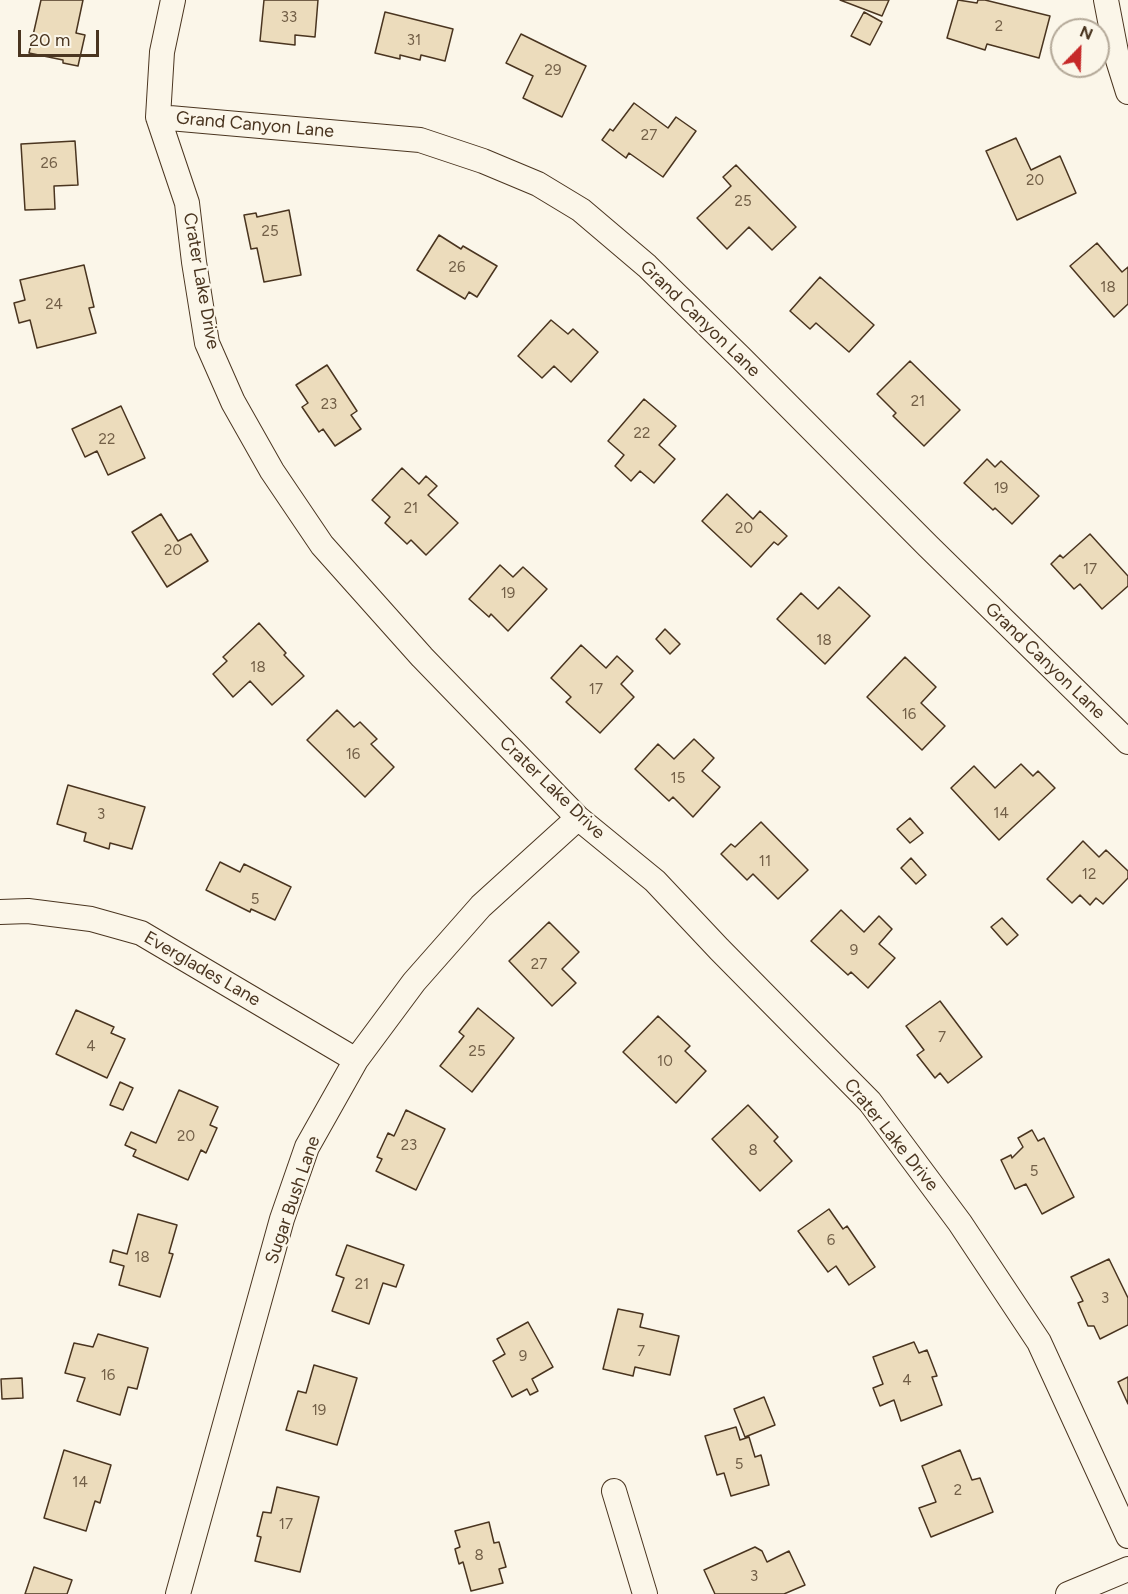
<!DOCTYPE html>
<html>
<head>
<meta charset="utf-8">
<style>
  body { margin:0 }
  #map { position:relative; width:1128px; height:1594px; overflow:hidden; background:#fbf6e9; font-family:Figtree,sans-serif }
  canvas { display:block }
  .north { position:absolute; left:1050px; top:18px; width:60px; height:60px; box-sizing:border-box; background:#fbf6e9; border:2px solid #b4a999; border-radius:50%; rotate:23deg; font-size:16px; font-weight:700; line-height:24px; text-align:center; color:#4a3520 }
  .north::after { content:''; display:block; margin:auto; width:21px; height:27px; background:#c62828; clip-path:polygon(50% 0,100% 100%,50% 72%,0 100%) }
  .scale { position:absolute; left:18px; top:30px; width:81px; height:27px; box-sizing:border-box; border:3px solid #4a3520; border-top:0; padding-left:8px; font-size:18px; line-height:21px; white-space:nowrap; color:#4a3520; -webkit-text-stroke:4px #fbf6e9; paint-order:stroke }
</style>
</head>
<body>
<div id="map">
<canvas width="1128" height="1594"></canvas>
<div class="north">N</div>
<div class="scale">20 m</div>
</div>
<script>
const context = document.querySelector('canvas').getContext('2d');
context.lineJoin = 'round';
function paint(path, color) {
  context.fillStyle = color;
  context.fill(path, 'evenodd');
}
function trace(path, color, width, dash) {
  context.strokeStyle = color;
  context.lineWidth = width;
  context.lineCap = dash ? 'butt' : 'round';
  context.setLineDash(dash || []);
  context.stroke(path);
}
function label(font, color, halo, rows, align = 'center') {
  context.font = font + ' Figtree,sans-serif';
  context.lineWidth = 4.5;
  context.setLineDash([]);
  context.textBaseline = 'middle';
  context.strokeStyle = halo;
  context.fillStyle = color;
  for (const [text, x, y, turn = 0] of rows) {
    context.save();
    context.translate(x, y);
    context.rotate((+turn || 0) * Math.PI / 180);
    context.textAlign = isNaN(turn) ? turn : align;
    if (halo) context.strokeText(text, 0, 0);
    context.fillText(text, 0, 0);
    context.restore();
  }
}
const building = new Path2D(`
  M 41,0 L 83,0 L 76,33 L 85,35 L 78,66 L 63,63 L 63,60 L 29,53 Z
  M 264,0 L 318,0 L 315,37 L 295,35 L 295,45 L 260,41 Z
  M 840,0 L 889,0 L 882,16 Z
  M 958,0 L 977,3 L 978,0 L 985,0 L 1050,16 L 1039,58 L 987,44 L 985,50 L 947,38 Z
  M 385,12 L 453,29 L 445,61 L 421,55 L 420,60 L 400,55 L 400,59 L 375,53 Z
  M 864,12 L 882,22 L 870,45 L 851,36 Z
  M 521,34 L 586,66 L 562,117 L 523,98 L 533,76 L 506,63 Z
  M 634,103 L 668,128 L 676,117 L 696,131 L 663,177 L 629,153 L 626,158 L 602,140 L 610,129 L 613,131 Z
  M 1016,138 L 1031,170 L 1060,156 L 1076,193 L 1017,220 L 986,151 Z
  M 75,141 L 78,185 L 54,186 L 55,209 L 25,210 L 21,144 Z
  M 736,165 L 796,227 L 772,250 L 749,227 L 727,249 L 697,218 L 731,186 L 723,177 Z
  M 289,210 L 301,275 L 264,282 L 257,248 L 251,249 L 244,215 L 256,213 L 257,217 Z
  M 439,235 L 461,249 L 463,246 L 497,266 L 477,297 L 469,292 L 465,299 L 417,270 Z
  M 1097,243 L 1122,272 L 1128,267 L 1128,304 L 1114,317 L 1070,266 Z
  M 84,265 L 94,307 L 89,308 L 96,333 L 37,348 L 30,320 L 19,323 L 14,303 L 25,300 L 20,280 Z
  M 820,277 L 874,325 L 849,352 L 816,323 L 810,329 L 790,311 Z
  M 551,320 L 568,334 L 573,329 L 598,352 L 571,382 L 554,366 L 542,378 L 518,356 Z
  M 910,361 L 960,410 L 924,446 L 893,416 L 896,413 L 877,394 Z
  M 327,365 L 357,411 L 351,415 L 361,429 L 335,446 L 323,429 L 319,432 L 302,407 L 308,403 L 296,385 Z
  M 644,399 L 676,426 L 659,445 L 675,459 L 654,483 L 640,471 L 631,481 L 615,466 L 624,455 L 608,441 Z
  M 121,406 L 145,458 L 108,475 L 97,451 L 85,457 L 72,429 Z
  M 987,459 L 995,467 L 1001,461 L 1039,496 L 1012,524 L 995,508 L 993,510 L 964,483 Z
  M 402,468 L 419,484 L 426,476 L 437,486 L 428,495 L 458,523 L 426,555 L 411,540 L 407,544 L 385,523 L 390,517 L 372,500 Z
  M 727,494 L 753,519 L 760,511 L 787,536 L 778,545 L 774,542 L 751,567 L 702,521 Z
  M 161,514 L 178,541 L 191,534 L 208,561 L 167,587 L 132,532 Z
  M 1090,534 L 1128,576 L 1128,586 L 1102,609 L 1080,584 L 1074,589 L 1051,564 L 1060,555 L 1063,558 Z
  M 500,565 L 513,577 L 523,567 L 547,589 L 508,631 L 491,614 L 489,617 L 469,599 Z
  M 839,587 L 870,616 L 825,664 L 777,619 L 801,593 L 818,609 Z
  M 259,623 L 286,653 L 284,655 L 304,676 L 272,705 L 250,681 L 233,697 L 213,674 L 227,661 L 223,657 Z
  M 665,629 L 680,644 L 670,654 L 656,639 Z
  M 581,645 L 606,668 L 617,656 L 633,671 L 621,684 L 634,697 L 600,733 L 566,702 L 571,697 L 551,678 Z
  M 905,657 L 936,687 L 921,703 L 945,726 L 922,750 L 867,697 Z
  M 337,710 L 354,727 L 360,722 L 377,739 L 371,744 L 394,767 L 365,797 L 307,740 Z
  M 694,739 L 714,758 L 702,771 L 720,787 L 693,817 L 673,797 L 669,801 L 635,769 L 658,744 L 674,759 Z
  M 1021,764 L 1033,776 L 1038,771 L 1055,788 L 999,840 L 951,788 L 974,766 L 995,788 Z
  M 68,785 L 145,807 L 132,849 L 110,843 L 109,849 L 84,841 L 86,833 L 57,824 Z
  M 910,818 L 923,833 L 910,843 L 897,829 Z
  M 761,822 L 808,870 L 778,899 L 753,874 L 747,880 L 721,854 L 731,844 L 735,847 Z
  M 1083,841 L 1099,857 L 1106,850 L 1128,871 L 1128,878 L 1103,904 L 1096,898 L 1090,905 L 1080,895 L 1072,903 L 1047,879 Z
  M 911,858 L 926,875 L 916,884 L 901,868 Z
  M 220,862 L 240,872 L 244,864 L 291,887 L 275,920 L 251,909 L 250,912 L 206,890 Z
  M 841,910 L 864,932 L 879,916 L 892,929 L 879,944 L 895,958 L 868,988 L 851,972 L 848,975 L 811,941 Z
  M 1002,918 L 1018,935 L 1007,945 L 991,927 Z
  M 549,922 L 579,952 L 562,969 L 576,983 L 552,1006 L 509,961 Z
  M 940,1001 L 982,1057 L 948,1083 L 940,1073 L 935,1078 L 917,1055 L 924,1050 L 906,1026 Z
  M 478,1008 L 514,1038 L 472,1092 L 440,1066 L 464,1036 L 459,1032 Z
  M 76,1010 L 114,1027 L 111,1033 L 125,1039 L 107,1078 L 56,1054 Z
  M 658,1016 L 690,1046 L 685,1051 L 706,1071 L 676,1103 L 623,1052 Z
  M 120,1082 L 133,1088 L 123,1110 L 110,1105 Z
  M 179,1090 L 218,1107 L 210,1125 L 217,1128 L 206,1153 L 201,1150 L 188,1180 L 133,1156 L 136,1150 L 125,1145 L 131,1132 L 156,1143 Z
  M 748,1105 L 778,1137 L 774,1141 L 792,1161 L 760,1191 L 712,1139 Z
  M 406,1110 L 445,1129 L 416,1190 L 376,1171 L 382,1159 L 377,1157 L 388,1133 L 394,1136 Z
  M 1032,1130 L 1038,1141 L 1044,1138 L 1074,1197 L 1042,1214 L 1026,1184 L 1015,1189 L 1001,1160 L 1011,1155 L 1012,1158 L 1023,1147 L 1018,1138 Z
  M 829,1209 L 843,1229 L 847,1226 L 875,1267 L 849,1285 L 836,1266 L 828,1272 L 798,1231 Z
  M 138,1214 L 177,1225 L 169,1253 L 173,1254 L 160,1297 L 119,1285 L 124,1266 L 110,1262 L 113,1250 L 127,1254 Z
  M 347,1245 L 404,1265 L 396,1287 L 383,1283 L 369,1324 L 332,1311 L 344,1278 L 336,1275 Z
  M 1109,1259 L 1128,1298 L 1128,1325 L 1100,1339 L 1094,1326 L 1088,1326 L 1078,1303 L 1083,1301 L 1071,1277 Z
  M 618,1309 L 643,1314 L 640,1327 L 679,1336 L 670,1375 L 635,1367 L 633,1376 L 603,1369 Z
  M 528,1322 L 553,1367 L 532,1379 L 538,1391 L 530,1395 L 527,1389 L 512,1397 L 493,1361 L 505,1354 L 497,1339 Z
  M 98,1334 L 148,1348 L 137,1389 L 128,1387 L 120,1415 L 77,1401 L 85,1378 L 65,1373 L 74,1343 L 93,1347 Z
  M 914,1342 L 919,1353 L 927,1350 L 937,1376 L 932,1377 L 942,1405 L 901,1421 L 894,1400 L 880,1406 L 873,1388 L 883,1384 L 873,1357 Z
  M 314,1365 L 357,1378 L 337,1445 L 286,1430 L 298,1391 L 306,1393 Z
  M 1128,1377 L 1128,1404 L 1118,1382 Z
  M 22,1378 L 23,1398 L 2,1399 L 1,1379 Z
  M 764,1397 L 775,1425 L 745,1437 L 734,1409 Z
  M 736,1427 L 740,1440 L 749,1437 L 755,1457 L 761,1455 L 769,1485 L 731,1496 L 724,1473 L 717,1475 L 705,1436 Z
  M 64,1450 L 111,1465 L 100,1503 L 95,1501 L 86,1531 L 44,1518 Z
  M 960,1450 L 972,1480 L 980,1478 L 993,1512 L 931,1537 L 919,1508 L 936,1502 L 922,1466 Z
  M 277,1487 L 319,1497 L 300,1572 L 255,1561 L 261,1537 L 257,1536 L 263,1512 L 271,1513 Z
  M 489,1522 L 494,1543 L 499,1542 L 506,1567 L 499,1569 L 503,1583 L 471,1591 L 463,1562 L 459,1564 L 455,1549 L 460,1547 L 455,1531 Z
  M 755,1547 L 762,1551 L 767,1562 L 789,1551 L 805,1585 L 784,1594 L 715,1594 L 704,1570 Z
  M 34,1567 L 72,1580 L 67,1594 L 25,1594 Z`);
paint(building, '#ecdcbc');
trace(building, '#4a3520', 1.5);
const minor = new Path2D(`
  M 173,0 L 162,52 L 158,117 L 187,203 L 194,262 L 207,343 L 233,402 L 272,471 L 322,545 L 422,657 L 578,818 L 655,881 L 719,949 L 870,1102 L 960,1223 L 1039,1342 L 1128,1536
  M 1106,0 L 1117,57 L 1128,92
  M 158,117 L 420,140 L 483,161 L 538,184 L 581,210 L 647,266 L 741,358 L 928,546 L 1128,742
  M 0,912 L 28,911 L 91,919 L 141,933 L 356,1060
  M 614,1491 L 645,1594
  M 178,1594 L 282,1219 L 307,1147 L 356,1060 L 414,982 L 481,906 L 578,818
  M 1068,1594 L 1128,1569`);
trace(minor, '#4a3520', 26);
trace(minor, '#fbf6e9', 24);
label('15px', '#725f47', null, [
  ["33",289,18],
  ["2",999,27],
  ["31",414,41],
  ["29",553,71],
  ["27",649,136],
  ["26",49,164],
  ["20",1035,181],
  ["25",743,202],
  ["25",270,232],
  ["26",457,268],
  ["18",1108,288],
  ["24",54,305],
  ["21",918,402],
  ["23",329,405],
  ["22",642,434],
  ["22",107,440],
  ["19",1001,489],
  ["21",411,509],
  ["20",744,529],
  ["20",173,551],
  ["17",1090,570],
  ["19",508,594],
  ["18",824,641],
  ["18",258,668],
  ["17",596,690],
  ["16",909,715],
  ["16",353,755],
  ["15",678,779],
  ["14",1001,814],
  ["3",101,815],
  ["11",765,862],
  ["12",1089,875],
  ["5",255,900],
  ["9",854,951],
  ["27",539,965],
  ["7",942,1038],
  ["4",91,1047],
  ["25",477,1052],
  ["10",665,1062],
  ["20",186,1137],
  ["23",409,1146],
  ["8",753,1151],
  ["5",1034,1172],
  ["6",831,1241],
  ["18",142,1258],
  ["21",362,1285],
  ["3",1105,1299],
  ["7",641,1352],
  ["9",523,1357],
  ["16",108,1376],
  ["4",907,1381],
  ["19",319,1411],
  ["5",739,1465],
  ["14",80,1483],
  ["2",958,1491],
  ["17",286,1525],
  ["8",479,1556],
  ["3",754,1577]
]);
label('18px', '#4a3520', '#fbf6e9', [
  ["Grand Canyon Lane",255,125,5],
  ["Crater Lake Drive",201,281,80],
  ["Grand Canyon Lane",700,319,44],
  ["Grand Canyon Lane",1045,661,44],
  ["Crater Lake Drive",552,788,44],
  ["Everglades Lane",202,969,30],
  ["Crater Lake Drive",891,1135,51],
  ["Sugar Bush Lane",293,1200,-71]
]);
</script>
</body>
</html>
